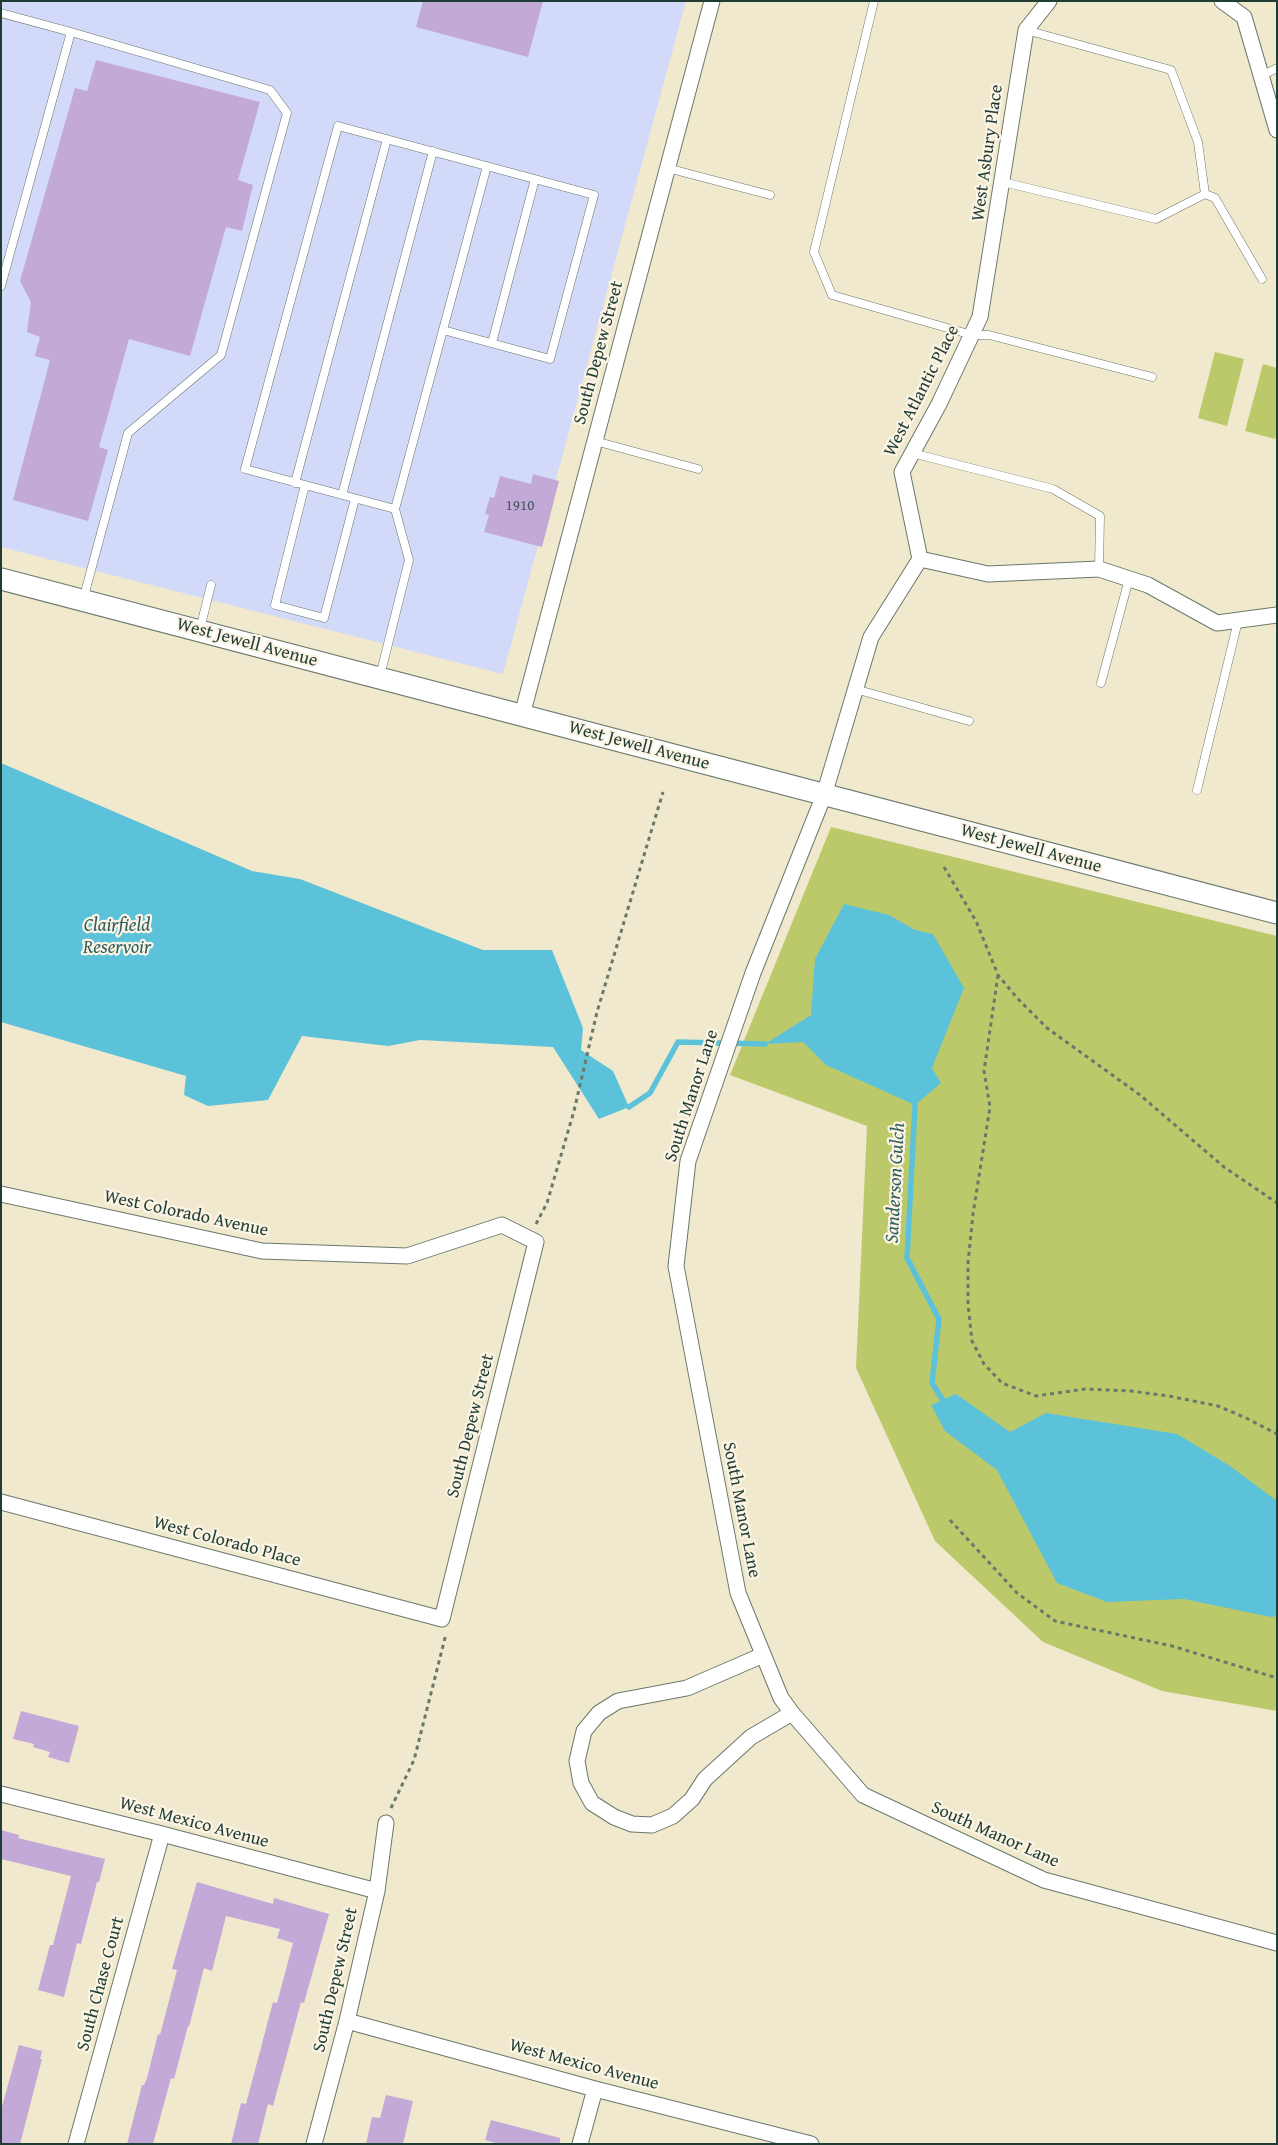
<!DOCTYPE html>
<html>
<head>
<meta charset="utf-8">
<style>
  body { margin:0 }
  #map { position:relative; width:1278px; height:2145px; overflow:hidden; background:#f1e9cd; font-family:"Gentium Book Plus",serif }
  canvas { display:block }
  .frame { position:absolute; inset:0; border:2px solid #1f3d34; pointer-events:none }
</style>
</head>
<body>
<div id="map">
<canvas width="1278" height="2145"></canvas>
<div class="frame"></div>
</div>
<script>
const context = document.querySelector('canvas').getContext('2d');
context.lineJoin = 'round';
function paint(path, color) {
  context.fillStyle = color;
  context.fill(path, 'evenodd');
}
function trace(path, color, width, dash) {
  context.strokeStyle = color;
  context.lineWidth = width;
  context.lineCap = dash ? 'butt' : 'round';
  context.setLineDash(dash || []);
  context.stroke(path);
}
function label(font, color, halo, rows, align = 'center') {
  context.font = font + ' "Gentium Book Plus",serif';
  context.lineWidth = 4.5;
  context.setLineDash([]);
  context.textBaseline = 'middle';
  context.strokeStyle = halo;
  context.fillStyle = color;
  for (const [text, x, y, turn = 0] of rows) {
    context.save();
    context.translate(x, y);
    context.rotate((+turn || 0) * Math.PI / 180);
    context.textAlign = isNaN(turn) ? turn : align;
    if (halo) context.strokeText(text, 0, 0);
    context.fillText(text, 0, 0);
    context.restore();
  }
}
paint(new Path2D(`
  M 1,1 L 686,1 L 503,674 L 1,547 Z`), '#d2d9f9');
paint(new Path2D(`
  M 1215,352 L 1244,359 L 1227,426 L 1198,418 Z
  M 1263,364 L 1277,368 L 1277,431 L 1275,439 L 1245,431 Z
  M 831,827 L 1277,936 L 1277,1711 L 1162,1691 L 1043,1642 L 935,1541 L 856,1368 L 867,1126 L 730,1075 Z`), '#bbc96b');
paint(new Path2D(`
  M 1,763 L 252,871 L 300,879 L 483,950 L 552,950 L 583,1028 L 581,1050 L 613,1071 L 629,1107 L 599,1119 L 553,1047 L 420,1040 L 388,1046 L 302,1036 L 268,1100 L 208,1106 L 184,1095 L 186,1076 L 1,1022 Z
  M 844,904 L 889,915 L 915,930 L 933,934 L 964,988 L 932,1068 L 941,1083 L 915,1105 L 826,1065 L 803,1042 L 765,1044 L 811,1015 L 815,959 Z
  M 956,1394 L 1010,1432 L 1046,1413 L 1177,1434 L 1230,1466 L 1277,1501 L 1277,1616 L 1271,1617 L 1184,1599 L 1107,1602 L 1057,1583 L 997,1470 L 945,1431 L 931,1405 Z`), '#5cc2da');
trace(new Path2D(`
  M 915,1105 L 907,1258 L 939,1319 L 932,1383 L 944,1402
  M 629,1107 L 650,1093 L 678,1042 L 765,1044`), '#5cc2da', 5.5);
paint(new Path2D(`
  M 423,1 L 543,1 L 528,57 L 416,27 Z
  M 96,60 L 260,102 L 238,180 L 253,185 L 242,231 L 226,227 L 190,356 L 129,339 L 99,447 L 108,450 L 88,521 L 13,500 L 50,360 L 35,356 L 40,337 L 27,332 L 31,302 L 20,281 L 75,88 L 87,91 Z
  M 533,474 L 559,481 L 542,547 L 484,532 L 489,515 L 485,514 L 490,497 L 494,498 L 500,476 L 531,484 Z
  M 21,1711 L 79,1726 L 69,1763 L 48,1757 L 50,1752 L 33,1747 L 34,1744 L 13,1739 Z
  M 1,1830 L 19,1835 L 18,1838 L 105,1859 L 99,1882 L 97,1882 L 81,1944 L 77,1943 L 64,1997 L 38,1990 L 50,1945 L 53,1945 L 71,1876 L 1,1859 Z
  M 197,1882 L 273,1904 L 274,1898 L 329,1914 L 304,2003 L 301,2002 L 273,2106 L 268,2104 L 258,2144 L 231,2144 L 241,2103 L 246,2104 L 273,2002 L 277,2003 L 293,1943 L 277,1938 L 280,1929 L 226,1916 L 212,1971 L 204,1968 L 189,2027 L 188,2026 L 174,2079 L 171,2078 L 153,2144 L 127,2144 L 142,2085 L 144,2085 L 147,2078 L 158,2034 L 160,2035 L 177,1970 L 172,1969 Z
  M 19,2045 L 42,2051 L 40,2059 L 42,2059 L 20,2144 L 1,2144 L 1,2110 Z
  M 386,2095 L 413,2101 L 403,2144 L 366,2144 L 372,2117 L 380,2118 Z
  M 491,2120 L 560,2138 L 560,2144 L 499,2144 L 485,2140 Z`), '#c2a9d8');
const service = new Path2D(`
  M 874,1 L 814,252 L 832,295 L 972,335 L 989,335 L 1152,377
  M 1,13 L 71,32 L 1,286
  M 1026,30 L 1171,70 L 1198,142 L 1205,194
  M 71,32 L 270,90 L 287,113 L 221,355 L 128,433 L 83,600
  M 1261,76 L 1277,68
  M 667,168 L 770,195
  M 1003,182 L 1156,219 L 1205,194 L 1215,198 L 1262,279
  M 443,330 L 487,166
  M 492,343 L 535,179
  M 595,441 L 698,469
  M 912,453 L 1053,489 L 1100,516 L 1099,569
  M 295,483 L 387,139
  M 305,485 L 275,605 L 324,618 L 355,499
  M 342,495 L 433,151
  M 200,629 L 211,585
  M 380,676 L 409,560 L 395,509 L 443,330 L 550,359 L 594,195 L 338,126 L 245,469 L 395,509
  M 1101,683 L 1129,579
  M 855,689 L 969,721
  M 1197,790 L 1238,621`);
const minor = new Path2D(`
  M 1049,1 L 1026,30 L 980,317 L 939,404 L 902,472 L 920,559 L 988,574 L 1099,569 L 1148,585 L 1217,623 L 1277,615
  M 1222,1 L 1244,17 L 1277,130
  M 920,559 L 871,637 L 824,795 L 753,973 L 688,1161 L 676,1266 L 738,1593 L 781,1698 L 792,1713 L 863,1795 L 1044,1880 L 1277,1943
  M 522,715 L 712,1
  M 1,1194 L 262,1251 L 407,1256 L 502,1225 L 536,1242 L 442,1619 L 1,1502
  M 763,1655 L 687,1688 L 618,1701 L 599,1713 L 584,1731 L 577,1761 L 581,1783 L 592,1803 L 614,1817 L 632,1824 L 652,1825 L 673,1816 L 692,1799 L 705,1779 L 751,1737 L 792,1713
  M 1,1794 L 162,1834 L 377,1891
  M 347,2021 L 595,2089 L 811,2144
  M 76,2144 L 162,1834
  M 314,2144 L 347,2021 L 377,1891 L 386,1823
  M 580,2144 L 595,2089`);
const secondary = new Path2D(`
  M 1,579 L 1277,913`);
trace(service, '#68796a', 9);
trace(minor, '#68796a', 17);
trace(secondary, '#68796a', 23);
trace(new Path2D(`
  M 944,867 L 976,921 L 998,975 L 1018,999 L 1047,1028 L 1140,1095 L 1224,1167 L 1277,1203
  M 998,975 L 984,1071 L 990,1107 L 973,1214 L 968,1263 L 968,1304 L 972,1341 L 984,1364 L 1002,1383 L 1036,1396 L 1085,1389 L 1131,1391 L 1169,1396 L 1218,1406 L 1246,1418 L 1277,1434
  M 536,1224 L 547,1203 L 574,1111 L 597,1012 L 663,792
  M 950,1520 L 1017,1593 L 1055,1621 L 1172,1646 L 1277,1678
  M 391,1808 L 414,1760 L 446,1634`), '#68796a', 3, [4, 4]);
trace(service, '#fff', 8);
trace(minor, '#fff', 15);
trace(secondary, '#fff', 21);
label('15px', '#48585d', null, [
  ["1910",520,506]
]);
label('18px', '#1f3d34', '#fcf5e5', [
  ["West Asbury Place",988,153,-82],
  ["South Depew Street",599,353,-75],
  ["West Atlantic Place",922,391,-63],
  ["West Jewell Avenue",247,643,15],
  ["West Jewell Avenue",639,746,15],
  ["West Jewell Avenue",1031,849,15],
  ["South Manor Lane",692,1096,-72],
  ["West Colorado Avenue",186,1214,12],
  ["South Depew Street",471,1426,-76],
  ["South Manor Lane",741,1510,79],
  ["West Colorado Place",227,1542,15],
  ["West Mexico Avenue",194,1823,15],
  ["South Manor Lane",995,1835,24],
  ["South Depew Street",336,1980,-77],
  ["South Chase Court",101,1984,-75],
  ["West Mexico Avenue",584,2065,15]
]);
label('italic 19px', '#2e5e5e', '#fcf5e5', [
  ["Clairfield",117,926],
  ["Reservoir",117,948],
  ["Sanderson Gulch",896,1183,-87]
]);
</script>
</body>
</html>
